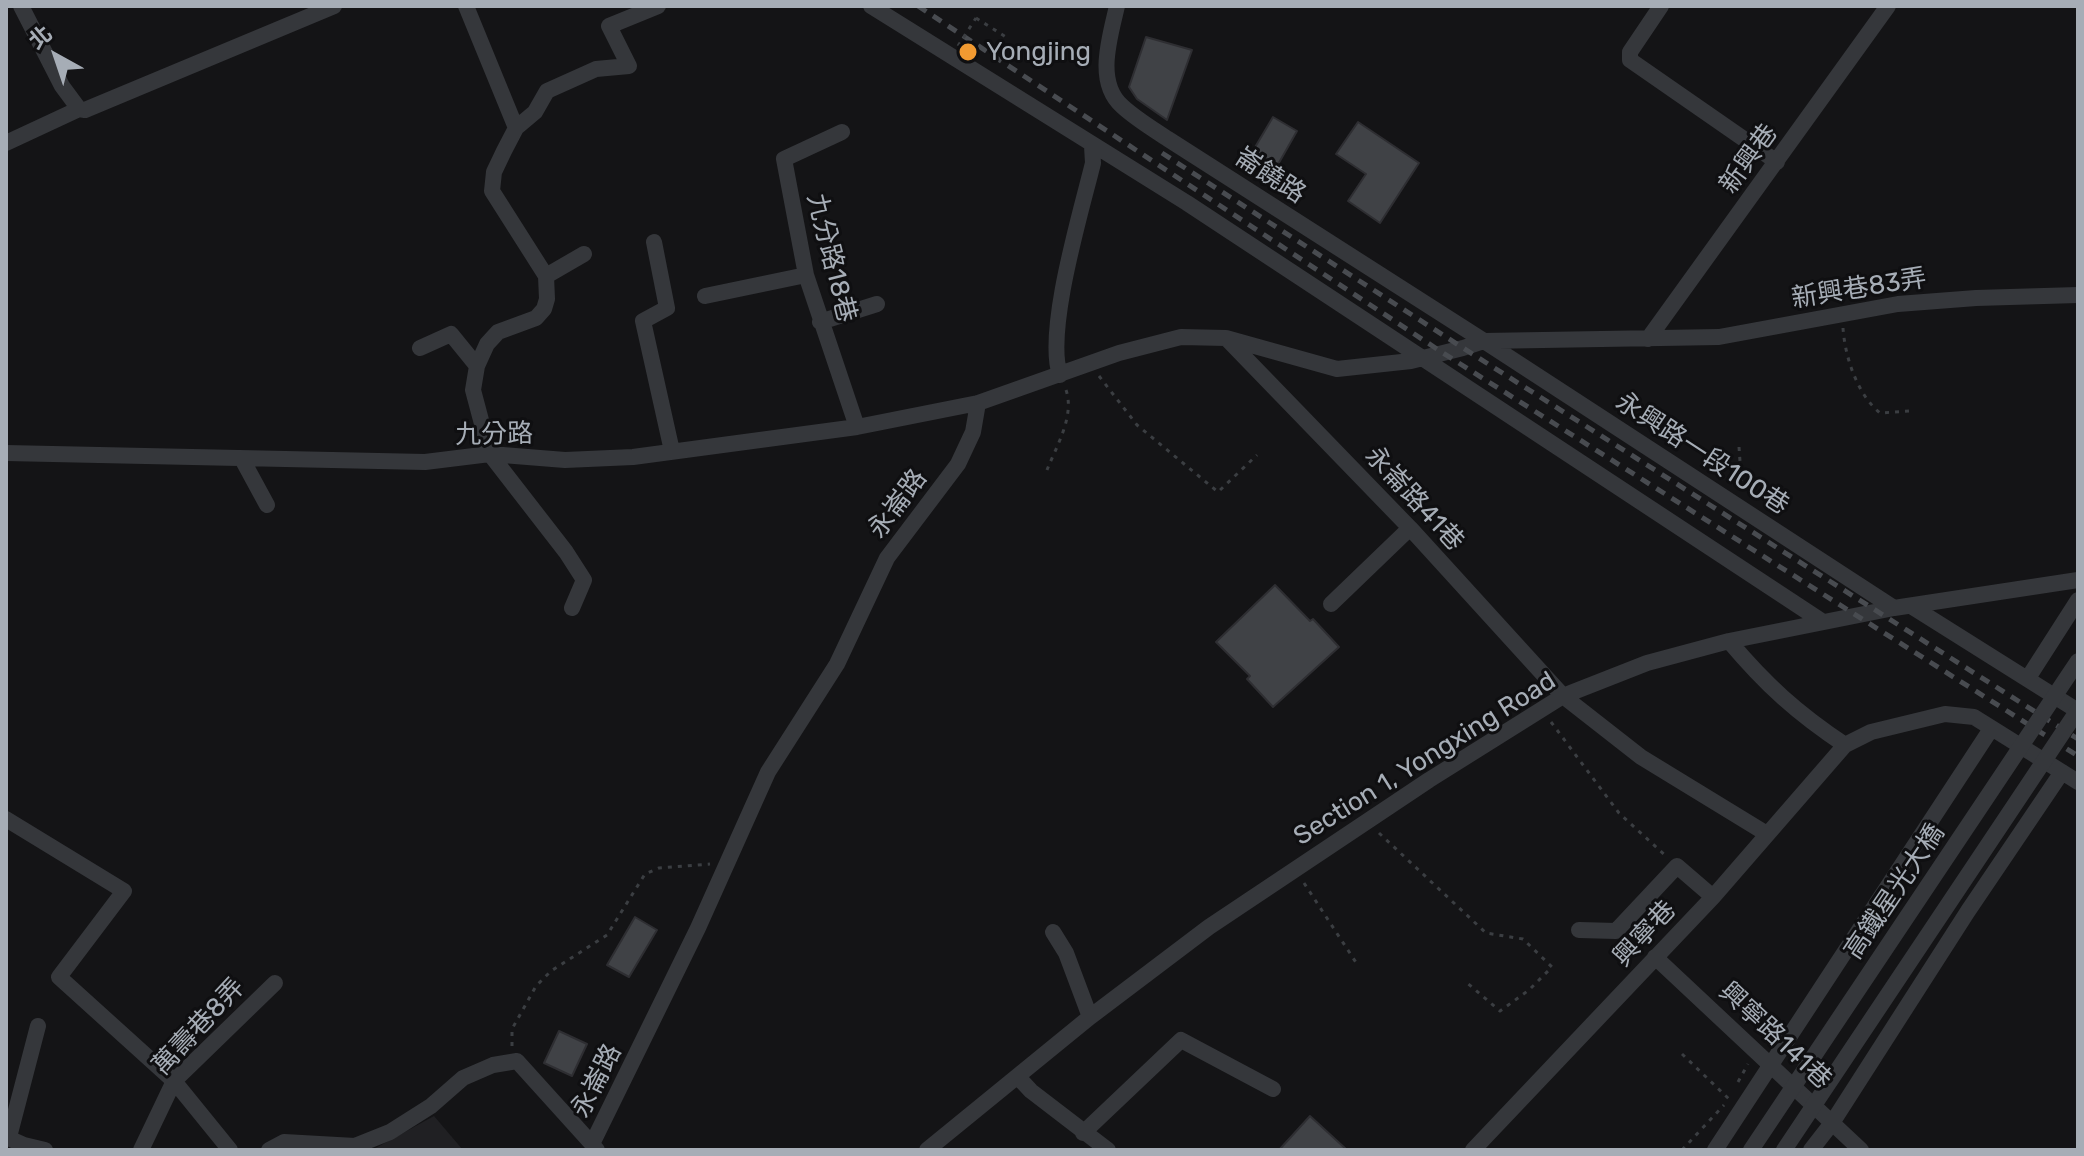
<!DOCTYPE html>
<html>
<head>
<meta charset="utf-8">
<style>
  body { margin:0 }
  #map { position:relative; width:2084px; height:1156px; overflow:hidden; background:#141416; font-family:Rubik,"Noto Sans TC",sans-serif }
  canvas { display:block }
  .frame { position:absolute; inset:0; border:8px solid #a6adb6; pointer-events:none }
  .north { position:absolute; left:16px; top:16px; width:80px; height:80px; -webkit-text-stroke:6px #0f0f11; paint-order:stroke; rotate:320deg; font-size:22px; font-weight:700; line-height:32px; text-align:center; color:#a6adb6 }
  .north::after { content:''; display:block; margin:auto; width:28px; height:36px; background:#a6adb6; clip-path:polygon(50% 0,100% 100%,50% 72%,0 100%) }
</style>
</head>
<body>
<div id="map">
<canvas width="2084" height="1156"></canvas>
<div class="frame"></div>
<div class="north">北</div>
</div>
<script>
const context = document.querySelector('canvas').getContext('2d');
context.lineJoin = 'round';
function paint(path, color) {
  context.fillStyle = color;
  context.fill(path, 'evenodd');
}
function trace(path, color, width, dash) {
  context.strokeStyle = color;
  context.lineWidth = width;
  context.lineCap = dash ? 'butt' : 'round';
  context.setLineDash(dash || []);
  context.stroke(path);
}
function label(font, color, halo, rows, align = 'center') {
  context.font = font + ' Rubik,"Noto Sans TC",sans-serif';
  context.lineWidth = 6;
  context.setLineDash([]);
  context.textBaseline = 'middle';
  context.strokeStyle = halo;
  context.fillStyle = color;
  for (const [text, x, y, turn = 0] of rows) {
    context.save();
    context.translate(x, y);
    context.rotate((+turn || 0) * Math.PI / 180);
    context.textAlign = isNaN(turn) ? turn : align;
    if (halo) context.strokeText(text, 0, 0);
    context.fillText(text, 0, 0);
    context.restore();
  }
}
paint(new Path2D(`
  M 434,1116 L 463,1150 L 372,1150 Z`), '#202023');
const building = new Path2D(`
  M 1146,37 L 1192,50 L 1167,120 L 1137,99 L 1129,87 Z
  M 1273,117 L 1297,131 L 1276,168 L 1251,154 Z
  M 1358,122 L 1419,163 L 1380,223 L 1348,201 L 1366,174 L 1336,154 Z
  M 1275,585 L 1310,621 L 1313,619 L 1339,647 L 1273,707 L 1247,679 L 1250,676 L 1216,642 Z
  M 635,917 L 657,930 L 629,977 L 607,965 Z
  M 559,1031 L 587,1044 L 572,1076 L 544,1063 Z
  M 1310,1116 L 1347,1150 L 1279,1150 Z`);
paint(building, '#404246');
trace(building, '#2e2e32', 2);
trace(new Path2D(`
  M 976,18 L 1009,39
  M 1843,328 C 1845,357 1857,394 1880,413 L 1909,411
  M 1099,376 L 1137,425 L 1218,492 L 1257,455
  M 1739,447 L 1742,490
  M 1047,470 C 1056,447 1075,416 1066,390
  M 1551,722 L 1619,813 L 1666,856
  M 1379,833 L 1486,933 L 1523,939 L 1552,967 L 1529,990 L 1500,1011 L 1466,982
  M 1304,883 L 1357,964
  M 512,1046 L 512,1029 L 536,986 L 551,971 L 607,935 L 645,874 L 659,868 L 710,864
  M 1682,1054 L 1729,1099
  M 1738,1082 L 1748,1064
  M 1682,1150 L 1724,1105`), '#3b3e42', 3, [4, 6]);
trace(new Path2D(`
  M 21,6 L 62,86 L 79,109 L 85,110 L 334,6
  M 466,6 L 516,128
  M 871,6 L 1187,203 L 1823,622
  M 1117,6 C 1110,37 1095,82 1122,106 C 1136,119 1153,129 1168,139 L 1484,341 L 1894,608
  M 1661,6 L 1630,52 L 1630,60 L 1777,162
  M 842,132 L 784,159 L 806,275 L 857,427
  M 6,143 L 79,109
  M 654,242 L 667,308 L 643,321 L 672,451
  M 546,276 L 584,254
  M 705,296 L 806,275
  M 820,322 L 877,304
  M 1227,339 L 1410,528 L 1563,696 L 1641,757 L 1767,834
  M 1648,339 L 1888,6
  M 420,348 L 451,334 L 477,366
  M 1060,375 C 1045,331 1081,212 1093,163 L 1092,146
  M 6,453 L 425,462 L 490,454 L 565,460 L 633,457 L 857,427 L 978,403 L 1119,353 L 1181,337 L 1226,338 L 1337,369 L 1411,361 L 1463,348 L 1484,341 L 1719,337 L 1898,304 L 1976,298 L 2078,295
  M 242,459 L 267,505
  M 1331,604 L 1410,528
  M 1911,606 L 2078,711
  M 572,608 L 584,580 L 566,552 L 490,454 L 473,390 L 477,366 L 487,344 L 498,332 L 536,318 L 544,309 L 547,299 L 546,276 L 492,191 L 494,172 L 504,151 L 516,128 L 535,112 L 547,91 L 596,69 L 629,66 L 609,26 L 658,6
  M 1729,641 C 1766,685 1797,713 1845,745
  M 2028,678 L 2078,600
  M 6,819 L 124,891 L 59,977 L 174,1081 L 230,1150
  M 1579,930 L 1616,931 L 1677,866 L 1713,897
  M 1053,932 L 1066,953 L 1090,1017
  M 1655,957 L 1861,1150
  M 1018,1077 L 1031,1091 L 1108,1150
  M 1083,1133 L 1181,1040 L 1273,1089
  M 6,1137 L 24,1145 L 45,1150
  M 9,1137 L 38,1026
  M 141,1150 L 174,1081 L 275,983
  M 269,1150 L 284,1142 L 355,1146 L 390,1132 L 431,1106 L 463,1078 L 493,1065 L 517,1061 L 592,1144
  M 597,1150 L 592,1144 L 698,928 L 768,772 L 837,664 L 887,558 L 958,464 L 973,432 L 978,403
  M 927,1150 L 1090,1017 L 1209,927 L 1429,780 L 1563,696 L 1647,663 L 1729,641 L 1894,608 L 2078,580
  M 1473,1150 L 1713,897 L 1845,745 L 1871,732 L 1945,714 L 1974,717 L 2078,782
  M 1715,1150 L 1991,729
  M 1811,1150 L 1832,1123 L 1968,911 L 2062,772`), '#35373b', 16);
trace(new Path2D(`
  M 918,6 L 1443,353 L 2078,756
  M 1162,153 L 1463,348 L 2078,739`), '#484b50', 5, [10, 8]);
trace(new Path2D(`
  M 958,46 L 976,18`), '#3b3e42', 3, [4, 6]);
trace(new Path2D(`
  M 1751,1150 L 2078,661
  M 1784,1150 L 2078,710`), '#35373b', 16);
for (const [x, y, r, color] of [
  [968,52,10,"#f19a31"]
]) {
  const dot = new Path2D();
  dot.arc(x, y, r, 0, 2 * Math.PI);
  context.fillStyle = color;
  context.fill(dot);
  trace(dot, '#0f0f11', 3);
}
label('26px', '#a6adb6', '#0f0f11', [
  ["Yongjing",986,52]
], 'left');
label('26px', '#a6adb6', '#0f0f11', [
  ["新興巷",1749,159,-54],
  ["崙饒路",1270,176,33],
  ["九分路18巷",831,258,76],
  ["新興巷83弄",1859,289,-9],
  ["九分路",494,435,-1],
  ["永興路一段100巷",1702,454,33],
  ["永崙路41巷",1414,499,47],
  ["永崙路",898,504,-53],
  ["Section 1, Yongxing Road",1425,759,-32],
  ["高鐵星光大橋",1895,892,-56],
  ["興寧巷",1645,934,-47],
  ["萬壽巷8弄",199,1027,-47],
  ["興寧路141巷",1775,1036,43],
  ["永崙路",597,1081,-63]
]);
</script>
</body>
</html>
